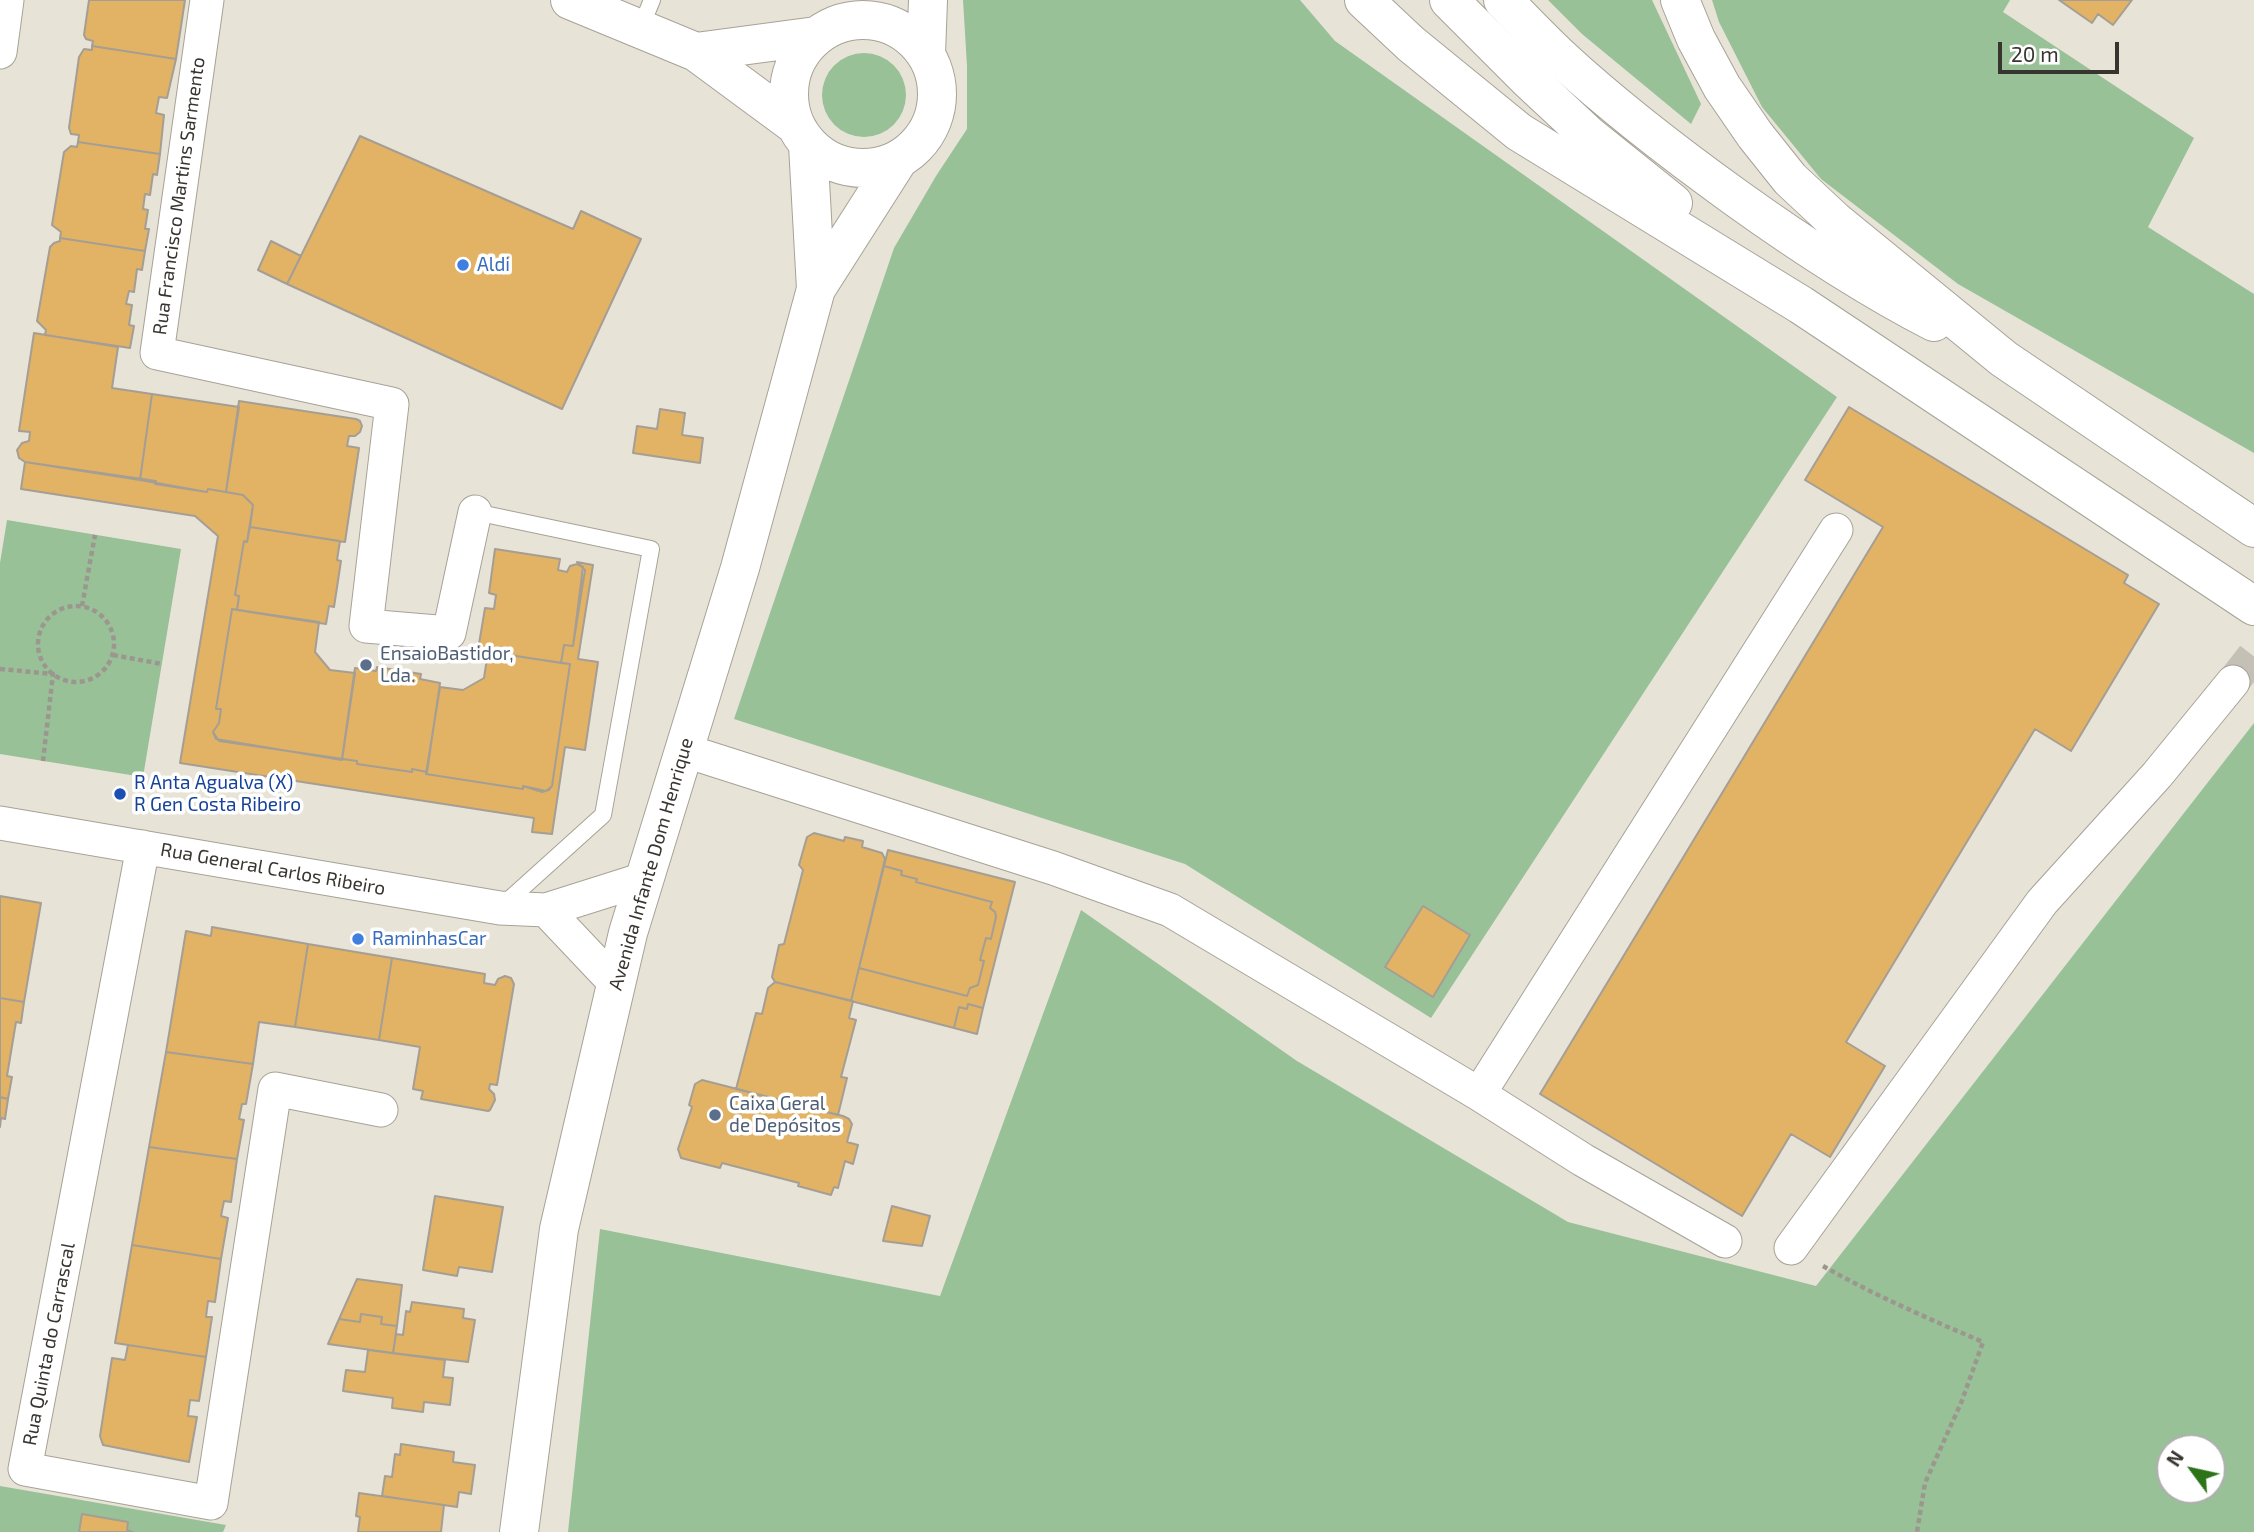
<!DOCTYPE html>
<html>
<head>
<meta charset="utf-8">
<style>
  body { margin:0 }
  #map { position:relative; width:2254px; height:1532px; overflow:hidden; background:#e8e3d7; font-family:"Exo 2",sans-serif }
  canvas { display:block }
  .north { position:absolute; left:2156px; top:1434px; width:70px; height:70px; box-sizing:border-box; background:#fff; border:2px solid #afaead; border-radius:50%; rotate:303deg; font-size:19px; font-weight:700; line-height:28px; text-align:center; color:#383531 }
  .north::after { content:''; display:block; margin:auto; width:24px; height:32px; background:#2c7417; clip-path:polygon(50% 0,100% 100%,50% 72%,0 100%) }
  .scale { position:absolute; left:1998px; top:42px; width:121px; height:32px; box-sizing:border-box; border:4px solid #383531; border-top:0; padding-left:9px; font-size:21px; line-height:24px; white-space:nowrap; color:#383531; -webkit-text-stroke:5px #fff; paint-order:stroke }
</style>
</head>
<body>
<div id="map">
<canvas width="2254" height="1532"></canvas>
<div class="north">N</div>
<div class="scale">20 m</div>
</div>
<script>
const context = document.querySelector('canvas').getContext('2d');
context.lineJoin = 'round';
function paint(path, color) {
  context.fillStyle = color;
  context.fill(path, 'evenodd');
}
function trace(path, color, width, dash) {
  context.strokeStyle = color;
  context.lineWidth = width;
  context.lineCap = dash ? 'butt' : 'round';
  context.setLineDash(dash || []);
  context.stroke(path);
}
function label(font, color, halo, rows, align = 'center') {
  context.font = font + ' "Exo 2",sans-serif';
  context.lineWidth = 7;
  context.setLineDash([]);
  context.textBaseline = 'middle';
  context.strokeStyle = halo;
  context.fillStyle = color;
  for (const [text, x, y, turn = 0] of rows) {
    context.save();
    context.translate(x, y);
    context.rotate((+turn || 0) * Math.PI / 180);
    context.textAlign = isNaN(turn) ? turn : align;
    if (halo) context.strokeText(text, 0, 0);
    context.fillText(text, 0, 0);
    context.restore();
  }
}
paint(new Path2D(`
  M 963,0 L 1300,0 L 1335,41 L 1837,397 L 1431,1018 L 1185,864 L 734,719 L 894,248 L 936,176 L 967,129 L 967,66 Z
  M 1548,0 L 1652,0 L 1701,104 L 1691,124 L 1582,34 Z
  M 1712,0 L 2010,0 L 2003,12 L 2194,138 L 2148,227 L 2254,294 L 2254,453 L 1958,284 L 1821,179 L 1762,107 L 1719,22 Z
  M822 95a42 42 0 1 1 84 0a42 42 0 1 1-84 0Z
  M 7,520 L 181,549 L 143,777 L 0,754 L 0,563 Z
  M 2254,723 L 2254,1532 L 568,1532 L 600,1229 L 940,1296 L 1081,910 L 1297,1061 L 1568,1222 L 1816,1286 ZM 2170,1448 L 2212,1448 L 2212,1490 L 2170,1490 Z
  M 0,1486 L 226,1525 L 223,1532 L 0,1532 Z`), '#98c198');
const building = new Path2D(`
  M 89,0 L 185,0 L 176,59 L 92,46 L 93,41 L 86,39 L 84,35 Z
  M 2059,0 L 2132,0 L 2113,25 L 2098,14 L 2092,23 Z
  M 92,46 L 176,59 L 167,98 L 159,97 L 156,113 L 164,115 L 160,154 L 78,142 L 79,135 L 71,134 L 69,128 L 79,57 L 84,49 L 92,50 Z
  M 360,136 L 573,229 L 581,211 L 641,239 L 562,409 L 287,284 Z
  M 78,142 L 160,154 L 157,175 L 153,174 L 150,195 L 145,194 L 143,209 L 148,210 L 145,229 L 149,229 L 145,251 L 60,238 L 61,232 L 52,225 L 64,152 L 71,146 L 77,147 Z
  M 60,238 L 145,251 L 142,270 L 137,269 L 134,292 L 129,291 L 126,304 L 132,305 L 129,325 L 134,326 L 130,348 L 45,335 L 46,330 L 37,321 L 50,247 L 54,243 L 60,241 Z
  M 271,241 L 301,256 L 287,284 L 258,270 Z
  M 34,333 L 118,347 L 112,388 L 152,394 L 140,480 L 25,462 L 19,458 L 17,450 L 22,443 L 29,441 L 30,432 L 19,431 Z
  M 152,394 L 239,407 L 226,492 L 208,489 L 207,492 L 140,480 Z
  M 239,401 L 356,419 L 360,421 L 362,426 L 360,432 L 355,436 L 349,436 L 347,446 L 359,448 L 345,542 L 250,527 L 253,505 L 243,495 L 226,492 Z
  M 1849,407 L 2128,575 L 2124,583 L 2159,604 L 2071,751 L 2035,729 L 1846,1042 L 1885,1066 L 1830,1157 L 1791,1134 L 1742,1216 L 1540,1094 L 1883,527 L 1805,480 Z
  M 660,409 L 685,413 L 682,435 L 703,438 L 700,463 L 633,453 L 637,426 L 657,429 Z
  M 25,462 L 156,481 L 155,484 L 207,492 L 208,489 L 243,495 L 253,505 L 247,542 L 244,541 L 235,595 L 239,596 L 237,610 L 232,609 L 216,709 L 221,709 L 219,723 L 213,732 L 219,741 L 357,761 L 357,764 L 412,772 L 412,769 L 427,772 L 426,774 L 523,789 L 523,786 L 542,792 L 549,790 L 552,786 L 570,664 L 561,663 L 564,645 L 573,646 L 585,570 L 577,562 L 593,565 L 578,659 L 598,662 L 585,750 L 565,747 L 552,834 L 532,832 L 534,818 L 180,763 L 218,536 L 195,516 L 21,489 Z
  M 250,527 L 340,541 L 337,560 L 341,561 L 334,607 L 329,606 L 326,624 L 237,610 L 239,596 L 235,595 L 244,541 L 247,542 Z
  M 495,549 L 560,559 L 558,570 L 567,572 L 570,566 L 577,564 L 583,567 L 573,646 L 564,645 L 561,663 L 478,650 L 485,608 L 494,609 L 496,595 L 489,593 Z
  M 232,609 L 319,622 L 315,652 L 330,670 L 355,673 L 342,760 L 216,739 L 213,732 L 219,723 L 221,709 L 216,709 Z
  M 488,652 L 570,664 L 552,786 L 546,791 L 523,786 L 523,789 L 426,774 L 440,687 L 463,690 L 484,678 Z
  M 377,667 L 421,674 L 420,679 L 440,683 L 427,772 L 412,769 L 412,772 L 357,764 L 357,761 L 342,759 L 355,668 L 376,671 Z
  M 814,833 L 844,841 L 845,837 L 863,841 L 862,847 L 882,853 L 885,859 L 851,1001 L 775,982 L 772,977 L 779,945 L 784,944 L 803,870 L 799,865 L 807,837 Z
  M 888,850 L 1015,882 L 983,1008 L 968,1004 L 967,1009 L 959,1007 L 954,1028 L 851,1001 L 859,968 L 967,996 L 970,988 L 978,985 L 984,961 L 980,960 L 986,938 L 991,939 L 996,917 L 995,912 L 990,908 L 992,902 L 916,882 L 917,879 L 901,875 L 902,871 L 884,866 Z
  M 884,866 L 902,871 L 901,875 L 917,879 L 916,882 L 992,902 L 990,908 L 995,912 L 996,917 L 991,939 L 986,938 L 980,960 L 984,961 L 978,985 L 970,988 L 967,996 L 859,968 Z
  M 0,896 L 41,903 L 24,1002 L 0,998 Z
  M 1423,906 L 1470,935 L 1433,997 L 1385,967 Z
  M 212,927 L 308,944 L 295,1027 L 259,1022 L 253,1064 L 166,1052 L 186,931 L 211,936 Z
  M 308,944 L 392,958 L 379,1040 L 295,1027 Z
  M 392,958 L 485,974 L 484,983 L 495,985 L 498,979 L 505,976 L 511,978 L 514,984 L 497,1085 L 490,1084 L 489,1089 L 494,1094 L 495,1100 L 490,1110 L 488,1111 L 421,1099 L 423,1091 L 413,1089 L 420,1047 L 379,1040 Z
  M 775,982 L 853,1001 L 849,1018 L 856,1020 L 841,1077 L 847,1078 L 838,1115 L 736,1089 L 756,1013 L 762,1014 L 768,988 Z
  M 0,998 L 24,1002 L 21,1023 L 16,1022 L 7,1076 L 12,1077 L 8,1099 L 0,1097 Z
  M 968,1004 L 983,1008 L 977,1034 L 954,1028 L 959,1007 L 967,1009 Z
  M 166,1052 L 253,1064 L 246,1104 L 242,1104 L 239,1119 L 244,1120 L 237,1159 L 149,1147 Z
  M 702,1080 L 843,1116 L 849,1119 L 852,1124 L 847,1142 L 858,1145 L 853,1164 L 845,1161 L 838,1188 L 834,1187 L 831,1195 L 798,1186 L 799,1183 L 722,1163 L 720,1168 L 681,1158 L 678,1149 L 692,1107 L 689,1105 L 695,1084 Z
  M 0,1097 L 8,1099 L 5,1119 L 1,1118 L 0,1127 Z
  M 149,1147 L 237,1159 L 231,1202 L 224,1201 L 221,1216 L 228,1218 L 221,1259 L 132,1245 Z
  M 435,1196 L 503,1207 L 492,1272 L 459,1267 L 457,1276 L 423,1270 Z
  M 892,1206 L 930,1216 L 922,1246 L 883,1241 Z
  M 132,1245 L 221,1259 L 215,1302 L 208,1301 L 206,1317 L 212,1317 L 206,1357 L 115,1343 Z
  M 357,1279 L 402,1285 L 397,1326 L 381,1324 L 382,1317 L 361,1314 L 360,1322 L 339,1319 Z
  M 412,1302 L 464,1309 L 463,1318 L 475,1320 L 468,1362 L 393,1353 L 396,1334 L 403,1335 L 406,1311 L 410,1312 Z
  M 361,1314 L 382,1317 L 381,1324 L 397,1326 L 393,1353 L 328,1344 L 339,1319 L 360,1322 Z
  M 128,1345 L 206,1357 L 199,1401 L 190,1400 L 188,1416 L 197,1417 L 189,1462 L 103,1445 L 100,1436 L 112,1358 L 125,1360 Z
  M 368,1350 L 445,1360 L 443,1377 L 453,1378 L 450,1405 L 424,1402 L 423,1412 L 392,1408 L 393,1398 L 343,1391 L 346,1370 L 365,1372 Z
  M 401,1444 L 454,1452 L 453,1462 L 475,1465 L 471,1494 L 459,1492 L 457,1507 L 382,1496 L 385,1476 L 392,1477 L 395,1454 L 400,1455 Z
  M 359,1493 L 444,1505 L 441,1532 L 358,1532 L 360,1517 L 356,1516 Z
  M 82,1514 L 128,1522 L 127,1530 L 133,1532 L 79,1532 Z`);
paint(building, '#e2b364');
trace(building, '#a59e94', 2);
trace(new Path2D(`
  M 2233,682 L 2254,655`), '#c5c0b6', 33, [33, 17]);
const service = new Path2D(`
  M 640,29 L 652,0
  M 475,512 L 651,549 L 603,815 L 501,907`);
const minor = new Path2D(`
  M 207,0 L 157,353 L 392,404 L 366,626 L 449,633 L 475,512
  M 0,52 L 7,0
  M 683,750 L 1053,868 L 1170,910 L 1479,1094 L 1836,530
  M 0,823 L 500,908 L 546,910 L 644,879
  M 143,847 L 25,1469 L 211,1503 L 275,1089 L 381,1110
  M 546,910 L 616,984
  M 1479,1094 L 1583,1160 L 1725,1241
  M 1791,1248 L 2042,902 L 2157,775 L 2233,682`);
const tertiary = new Path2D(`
  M 570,0 L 696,52 L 795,125
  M789 94a74 74 0 1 1 148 0a74 74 0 1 1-148 0Z
  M 696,52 L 816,36
  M 926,54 L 928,0
  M 808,145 L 816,289
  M 519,1532 L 559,1229 L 628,933 L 740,568 L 816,289 L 897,162`);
const motorway = new Path2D(`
  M 1364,0 L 1411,44 L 1519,132 L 1801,305 L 2254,606
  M 1449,0 L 1528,79 L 1587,134 L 1673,203
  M 1503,0 C 1522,19 1540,38 1560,57 C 1614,107 1674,153 1735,197 C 1799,243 1864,286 1934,322
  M 1680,0 L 1696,39 L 1722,87 L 1755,135 L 1790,179 L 1835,221 L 2004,359 L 2254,528`);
trace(service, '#a7a297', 18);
trace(minor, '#a7a297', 35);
trace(tertiary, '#a7a297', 40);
trace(motorway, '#a7a297', 40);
trace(new Path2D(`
  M38 644a38 38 0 1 1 76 0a38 38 0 1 1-76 0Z
  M 82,606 L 95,535
  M 113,655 L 162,664
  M 0,669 L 53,674 L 43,761
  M 1823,1266 C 1874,1295 1929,1319 1983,1342 L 1961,1403 L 1925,1483 L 1917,1532`), '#9b978e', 4.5, [5, 3.5]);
trace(service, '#fff', 16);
trace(minor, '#fff', 33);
trace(tertiary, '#fff', 38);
trace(motorway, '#fff', 38);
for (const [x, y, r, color] of [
  [463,265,7,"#3f7fe0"],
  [366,665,7,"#5c6f8a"],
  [120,794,7,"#1a4fb4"],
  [358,939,7,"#3f7fe0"],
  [715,1115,7,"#5c6f8a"]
]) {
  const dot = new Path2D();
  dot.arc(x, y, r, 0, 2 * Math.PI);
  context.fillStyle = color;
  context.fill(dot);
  trace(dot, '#fff', 2.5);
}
label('19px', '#383531', '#fff', [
  ["Rua Francisco Martins Sarmento",179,196,-82],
  ["Avenida Infante Dom Henrique",651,864,-74],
  ["Rua General Carlos Ribeiro",273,869,10],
  ["Rua Quinta do Carrascal",49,1344,-79]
]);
label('19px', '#366cbe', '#fff', [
  ["Aldi",477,265],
  ["RaminhasCar",372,939]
], 'left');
label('19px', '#4e5e75', '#fff', [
  ["EnsaioBastidor,",380,654],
  ["Lda.",380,676],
  ["Caixa Geral",729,1104],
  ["de Depósitos",729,1126]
], 'left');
label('19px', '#164399', '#fff', [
  ["R Anta Agualva (X)",134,783],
  ["R Gen Costa Ribeiro",134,805]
], 'left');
</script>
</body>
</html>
